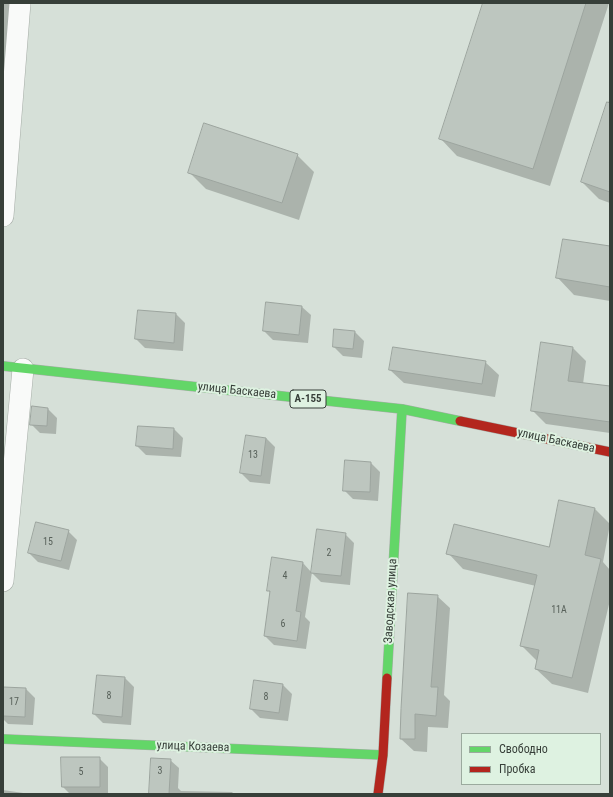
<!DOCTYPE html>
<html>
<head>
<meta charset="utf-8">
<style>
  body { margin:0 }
  #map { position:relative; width:613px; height:797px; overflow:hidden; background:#d6e0d8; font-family:"Roboto Condensed",sans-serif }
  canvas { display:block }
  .frame { position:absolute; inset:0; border:4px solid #373f39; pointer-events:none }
  .legend { position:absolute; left:461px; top:733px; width:140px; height:52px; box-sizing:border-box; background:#def2e1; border:1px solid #9baa9e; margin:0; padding:5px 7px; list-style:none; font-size:12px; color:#373f39 }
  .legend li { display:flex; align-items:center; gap:8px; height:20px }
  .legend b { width:20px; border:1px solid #9baa9e }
</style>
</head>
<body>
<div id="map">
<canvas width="613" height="797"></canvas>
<div class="frame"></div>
<ul class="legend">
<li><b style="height:5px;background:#63d668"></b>Свободно</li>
<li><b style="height:5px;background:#b3261e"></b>Пробка</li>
</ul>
</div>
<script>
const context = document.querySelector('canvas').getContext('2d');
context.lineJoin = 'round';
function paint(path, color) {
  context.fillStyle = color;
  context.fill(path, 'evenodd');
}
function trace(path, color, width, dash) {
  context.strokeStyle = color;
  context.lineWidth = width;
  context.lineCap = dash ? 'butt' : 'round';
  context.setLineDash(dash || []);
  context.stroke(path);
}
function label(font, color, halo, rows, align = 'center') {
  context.font = font + ' "Roboto Condensed",sans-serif';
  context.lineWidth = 4;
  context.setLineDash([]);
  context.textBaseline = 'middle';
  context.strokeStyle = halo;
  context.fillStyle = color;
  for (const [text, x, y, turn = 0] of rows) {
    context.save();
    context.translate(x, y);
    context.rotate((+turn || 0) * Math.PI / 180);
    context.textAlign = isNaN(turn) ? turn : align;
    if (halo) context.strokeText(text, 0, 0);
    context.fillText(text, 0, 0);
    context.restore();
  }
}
paint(new Path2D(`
  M 3,3 L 10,3 L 14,74 L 3,73 Z
  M 484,3 L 609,3 L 550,186 L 457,156 L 440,138 Z
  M 610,97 L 610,203 L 599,199 L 582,182 Z
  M 297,155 L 314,172 L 299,220 L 206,189 L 189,172 Z
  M 610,248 L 610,301 L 574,295 L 557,277 Z
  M 302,307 L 311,315 L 308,343 L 273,340 L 264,331 Z
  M 139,311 L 176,314 L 185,323 L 183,351 L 145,348 L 136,339 Z
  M 355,332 L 364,341 L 362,358 L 343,356 L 334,347 Z
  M 573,348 L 586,361 L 583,384 L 610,387 L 610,433 L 546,424 L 533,411 Z
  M 485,362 L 499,375 L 495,397 L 404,383 L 390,370 Z
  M 48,409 L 57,418 L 56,434 L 40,433 L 31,424 Z
  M 174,429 L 183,438 L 181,457 L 146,455 L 137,446 Z
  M 266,438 L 275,447 L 270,484 L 250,482 L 241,473 Z
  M 371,463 L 380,472 L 378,501 L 353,499 L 344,490 Z
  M 594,508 L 610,524 L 603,562 L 610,570 L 610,600 L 588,693 L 552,684 L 536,669 L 538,662 L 521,645 L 536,586 L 463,569 L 448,553 L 550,548 Z
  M 68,531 L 77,540 L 69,570 L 38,562 L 29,553 Z
  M 345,534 L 354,543 L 350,585 L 321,582 L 312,573 Z
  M 303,563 L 312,573 L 312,572 L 305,617 L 310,622 L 306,649 L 274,645 L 265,636 L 271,593 L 268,590 Z
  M 437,596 L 450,608 L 444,695 L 450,701 L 448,728 L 428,727 L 427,752 L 414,751 L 401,739 Z
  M 97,676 L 125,678 L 134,687 L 131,725 L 103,723 L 94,714 Z
  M 283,685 L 292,694 L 288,721 L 260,718 L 251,709 Z
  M 3,688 L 26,689 L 35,698 L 33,725 L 8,724 L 3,719 Z
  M 99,758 L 108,767 L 108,794 L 70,794 L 63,787 Z
  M 170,760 L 179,768 L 178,788 L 181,791 L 232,792 L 234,794 L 150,794 Z
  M 3,790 L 30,794 L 31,794 L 3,794 Z`), '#0003');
const building = new Path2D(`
  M 483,3 L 586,3 L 533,169 L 439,139 Z
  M 607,102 L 610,103 L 610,192 L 581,182 Z
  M 204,123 L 298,154 L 282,203 L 188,173 Z
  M 563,239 L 610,246 L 610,287 L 556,278 Z
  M 266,302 L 302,306 L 299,335 L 263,331 Z
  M 138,310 L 176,313 L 174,343 L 135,339 Z
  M 334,329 L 355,331 L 353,349 L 333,347 Z
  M 541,342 L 573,347 L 568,381 L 610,386 L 610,422 L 531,411 Z
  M 393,347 L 486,361 L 482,384 L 389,370 Z
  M 32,406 L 48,408 L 47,426 L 30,425 Z
  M 138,426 L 174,428 L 173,449 L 136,446 Z
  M 246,435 L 266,438 L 261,476 L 240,473 Z
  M 345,460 L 371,462 L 370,492 L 343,491 Z
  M 559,500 L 595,508 L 585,555 L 601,559 L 572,678 L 535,669 L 539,650 L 520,646 L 537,575 L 446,554 L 454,524 L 549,547 Z
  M 36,522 L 69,530 L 61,561 L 28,553 Z
  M 317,529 L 346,533 L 341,576 L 311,573 Z
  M 272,557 L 303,562 L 296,611 L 301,612 L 297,641 L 264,636 L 270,591 L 267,591 Z
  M 408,593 L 438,595 L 431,687 L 438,687 L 436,716 L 415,714 L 415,739 L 400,739 L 401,709 Z
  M 97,675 L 125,677 L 122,717 L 93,714 Z
  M 254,680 L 283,684 L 279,713 L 250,709 Z
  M 3,687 L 26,688 L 25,717 L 3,716 Z
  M 61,757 L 100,757 L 100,787 L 62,787 Z
  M 151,758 L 171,759 L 169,794 L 149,794 Z`);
paint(building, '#bdc6bf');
trace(building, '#9ca49e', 1);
const street = new Path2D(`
  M 3,216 L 20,3
  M 3,581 L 23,369`);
const fast = new Path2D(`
  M 3,366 L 402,409 L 460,421
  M 387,678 L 402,409
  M 3,739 L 383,755`);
const jam = new Path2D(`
  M 460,421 L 610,452
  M 378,794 L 383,755 L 387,678`);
trace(street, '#a6ada7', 22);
trace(fast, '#a6ada7', 10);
trace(jam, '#a6ada7', 10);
trace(street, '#f9faf9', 21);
trace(fast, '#63d668', 9);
trace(jam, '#b3261e', 9);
label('10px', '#58615a', null, [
  ["13",253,455],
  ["15",48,542],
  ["2",329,553],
  ["4",285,576],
  ["11А",559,610],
  ["6",283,624],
  ["8",109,696],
  ["8",266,697],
  ["17",14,702],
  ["3",160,771],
  ["5",81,772]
]);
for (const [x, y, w] of [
  [308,399,36]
]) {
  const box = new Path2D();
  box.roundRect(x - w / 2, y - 9, w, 18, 3);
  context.fillStyle = '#def2e1';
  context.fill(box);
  trace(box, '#373f39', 1);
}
label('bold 11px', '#373f39', null, [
  ["А-155",308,399]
]);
label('12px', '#373f39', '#def2e1', [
  ["улица Баскаева",237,391,6],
  ["улица Баскаева",556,441,12],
  ["Заводская улица",391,601,-87],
  ["улица Козаева",193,747,2]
]);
</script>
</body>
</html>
